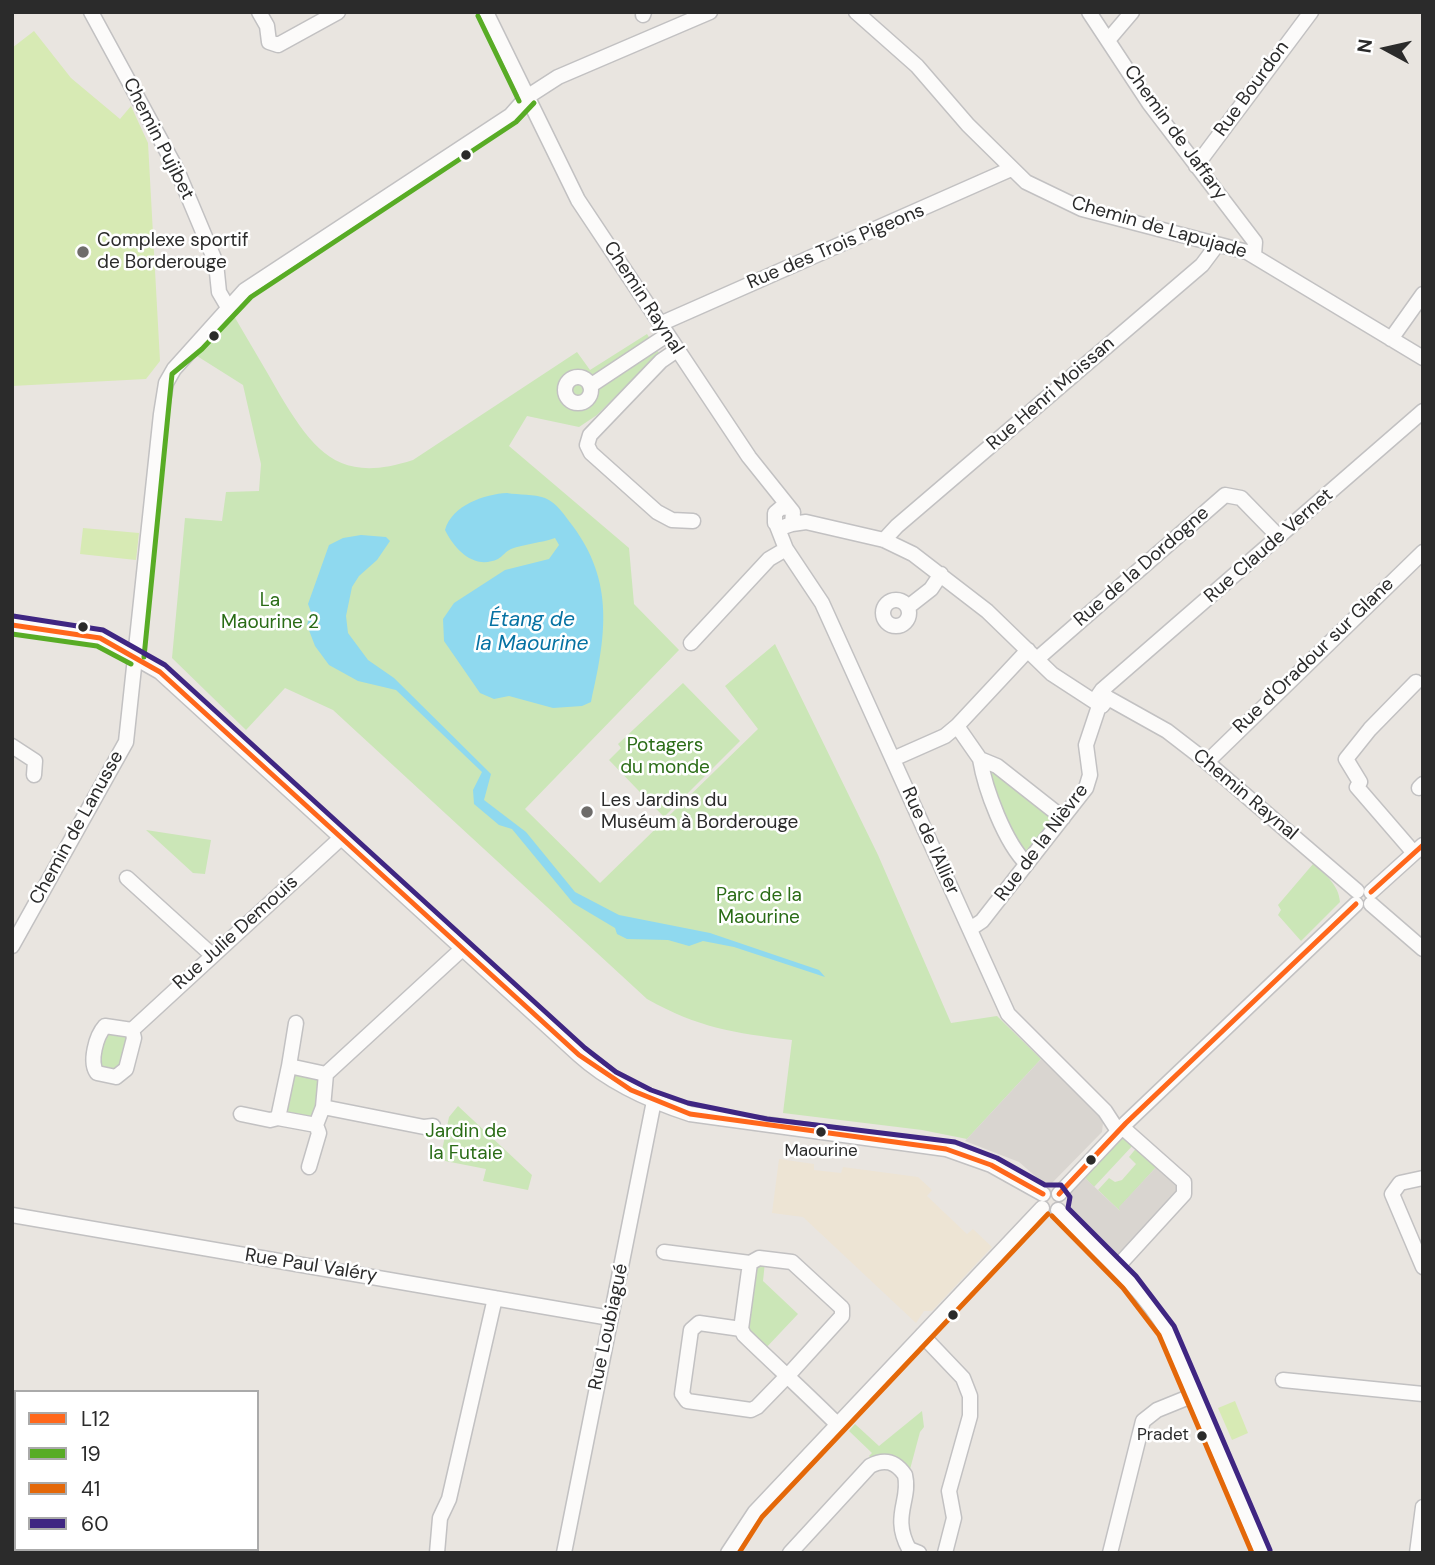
<!DOCTYPE html>
<html>
<head>
<meta charset="utf-8">
<style>
  body { margin:0 }
  #map { position:relative; width:1435px; height:1565px; overflow:hidden; background:#e9e5e0; font-family:"DM Sans",sans-serif }
  canvas { display:block }
  .frame { position:absolute; inset:0; border:14px solid #2b2b2b; pointer-events:none }
  .legend { position:absolute; left:14px; top:1390px; width:245px; height:161px; box-sizing:border-box; background:#fff; border:2px solid #aaa; margin:0; padding:9px 12px; list-style:none; font-size:21px; color:#2b2b2b }
  .legend li { display:flex; align-items:center; gap:14px; height:35px }
  .legend b { width:35px; border:2px solid #aaa }
  .north { position:absolute; left:1351px; top:14px; width:70px; height:70px; -webkit-text-stroke:5px #fff; paint-order:stroke; rotate:278deg; font-size:19px; font-weight:700; line-height:28px; text-align:center; color:#2b2b2b }
  .north::after { content:''; display:block; margin:auto; width:24px; height:32px; background:#2b2b2b; clip-path:polygon(50% 0,100% 100%,50% 72%,0 100%) }
</style>
</head>
<body>
<div id="map">
<canvas width="1435" height="1565"></canvas>
<div class="frame"></div>
<ul class="legend">
<li><b style="height:9px;background:#ff671b"></b>L12</li>
<li><b style="height:9px;background:#58ac25"></b>19</li>
<li><b style="height:9px;background:#e46809"></b>41</li>
<li><b style="height:9px;background:#3f2682"></b>60</li>
</ul>
<div class="north">N</div>
</div>
<script>
const context = document.querySelector('canvas').getContext('2d');
context.lineJoin = 'round';
function paint(path, color) {
  context.fillStyle = color;
  context.fill(path, 'evenodd');
}
function trace(path, color, width, dash) {
  context.strokeStyle = color;
  context.lineWidth = width;
  context.lineCap = dash ? 'butt' : 'round';
  context.setLineDash(dash || []);
  context.stroke(path);
}
function label(font, color, halo, rows, align = 'center') {
  context.font = font + ' "DM Sans",sans-serif';
  context.lineWidth = 5;
  context.setLineDash([]);
  context.textBaseline = 'middle';
  context.strokeStyle = halo;
  context.fillStyle = color;
  for (const [text, x, y, turn = 0] of rows) {
    context.save();
    context.translate(x, y);
    context.rotate((+turn || 0) * Math.PI / 180);
    context.textAlign = isNaN(turn) ? turn : align;
    if (halo) context.strokeText(text, 0, 0);
    context.fillText(text, 0, 0);
    context.restore();
  }
}
paint(new Path2D(`
  M 779,1159 L 814,1164 L 814,1170 L 841,1173 L 843,1167 L 918,1177 L 932,1190 L 927,1196 L 967,1234 L 973,1229 L 992,1247 L 932,1311 L 924,1311 L 916,1323 L 803,1217 L 772,1213 Z`), '#ede4d4');
paint(new Path2D(`
  M 234,316 C 249,342 265,368 280,395 C 315,453 340,484 413,460 L 577,352 L 590,370 L 647,334 L 659,353 L 597,415 L 579,427 L 527,416 L 509,446 L 629,548 L 634,604 L 679,650 L 525,809 L 600,883 L 758,729 L 725,686 L 775,644 L 878,855 L 951,1023 L 997,1016 L 1041,1059 L 967,1139 L 922,1130 L 783,1113 L 792,1040 C 733,1033 699,1028 647,999 L 333,710 L 285,688 L 246,730 L 172,658 L 185,518 L 222,521 L 226,492 L 259,491 L 261,464 L 243,385 L 197,356 Z
  M 683,683 L 740,741 L 664,817 L 609,760 L 621,748 L 618,744 Z
  M 991,770 L 1052,817 L 1053,822 L 1028,852 L 1021,851 L 987,778 Z
  M 146,830 L 211,840 L 205,874 L 193,873 Z
  M 1313,864 C 1325,874 1339,885 1340,902 L 1301,941 L 1278,915 L 1281,910 L 1278,905 Z
  M 105,1033 L 126,1035 L 129,1040 L 122,1067 L 112,1073 L 97,1065 Z
  M 294,1070 L 321,1077 L 314,1121 L 283,1117 Z
  M 458,1106 L 532,1175 L 528,1190 L 483,1181 L 486,1169 L 440,1160 L 449,1117 Z
  M 1125,1133 L 1135,1143 L 1094,1187 L 1084,1177 Z
  M 1138,1146 L 1158,1165 L 1120,1207 L 1120,1211 L 1098,1190 L 1109,1178 L 1115,1182 L 1122,1180 L 1136,1164 L 1129,1157 Z
  M 756,1262 L 765,1262 L 763,1281 L 798,1314 L 764,1350 L 747,1332 Z
  M 922,1411 L 924,1427 L 920,1432 L 909,1473 L 874,1461 L 869,1456 L 872,1453 L 849,1431 L 855,1424 L 879,1446 Z`), '#cbe6b7');
paint(new Path2D(`
  M 34,31 L 71,78 L 120,119 L 131,106 L 148,143 L 160,361 L 146,379 L 12,386 L 12,48 Z
  M 83,528 L 139,533 L 136,560 L 80,554 Z
  M 1235,1401 L 1248,1433 L 1232,1440 L 1218,1408 Z`), '#d7eab4');
paint(new Path2D(`
  M 1041,1059 L 1100,1116 L 1103,1123 L 1102,1132 L 1052,1183 L 1042,1182 L 1019,1162 L 965,1141 Z
  M 1158,1165 L 1179,1184 L 1179,1194 L 1122,1257 L 1115,1257 L 1067,1210 L 1067,1193 L 1083,1176 L 1120,1211 L 1119,1207 Z`), '#d9d5d0');
paint(new Path2D(`
  M 507,493 C 519,495 534,494 545,498 C 557,503 565,516 572,525 C 615,582 606,636 591,702 L 582,706 L 553,708 L 509,696 L 494,699 L 480,693 L 444,641 L 443,619 L 454,603 L 505,570 L 549,559 L 559,545 L 555,538 C 541,543 524,544 511,549 C 506,551 503,556 498,559 C 474,570 455,550 445,530 C 452,505 485,494 507,493 Z
  M 361,535 L 386,537 L 390,541 L 377,560 L 359,576 L 352,587 L 346,616 L 348,633 L 368,660 L 394,678 L 491,774 L 484,800 L 526,832 L 575,892 L 619,915 L 710,933 L 819,970 L 825,977 L 734,947 L 703,941 L 689,946 L 668,940 L 627,939 L 617,934 L 615,928 L 573,903 L 512,829 L 499,825 L 474,804 L 473,790 L 482,772 L 396,690 L 358,681 L 329,665 L 315,646 L 307,625 L 311,612 L 308,604 L 329,545 L 343,538 Z`), '#8fd9ef');
const minor = new Path2D(`
  M 91,12 L 177,170 L 216,263 L 219,292 L 229,309
  M 259,12 L 267,26 L 269,42 L 278,45 L 338,12
  M 486,12 L 578,200 L 749,457 L 793,512 L 792,524 L 780,528 L 775,523 L 775,513 L 782,507 L 788,508
  M 856,12 L 917,66 L 968,125 L 1026,182 L 1082,209 L 1247,252 L 1423,358
  M 1089,12 L 1149,103 L 1255,242 L 1254,255
  M 643,15 L 644,12
  M 1109,39 L 1132,12
  M 1196,166 L 1311,12
  M 660,324 L 1011,169
  M 1391,339 L 1423,294
  M 677,350 L 661,361 L 590,435 L 587,445 L 591,453 L 657,512 L 672,520 L 693,521
  M565 390a13 13 0 1 1 26 0a13 13 0 1 1-26 0Z
  M 590,386 L 667,335
  M 792,524 L 806,522 L 884,540 L 913,554 L 987,611 L 1052,674 L 1095,702
  M 777,526 L 786,549 L 822,603 L 1008,1014 L 1105,1111 L 1118,1131
  M 884,540 L 897,526 L 1202,265 L 1217,245
  M883 613a13 13 0 1 1 26 0a13 13 0 1 1-26 0Z
  M 908,607 L 931,589 L 941,574
  M 12,625 L 100,638 L 160,672 L 579,1055 C 610,1083 650,1101 690,1114 L 946,1149 L 991,1165 L 1043,1194
  M 691,643 L 769,559 L 786,549
  M 1037,659 L 1225,495 L 1241,498 L 1279,537
  M 1100,693 L 1108,698 L 1102,706 L 1095,700 L 1102,690 L 1423,411
  M 1108,698 L 1167,731 L 1202,758 L 1357,891
  M 957,726 L 980,759 L 997,766 L 1063,818
  M 12,746 L 35,761 L 34,775
  M 893,759 L 945,736 L 957,726 L 1028,650
  M 980,759 C 985,789 1005,843 1027,864
  M 1207,762 L 1423,552
  M 1419,788 L 1423,784
  M 1414,853 L 1357,787 L 1360,782 L 1346,759 L 1370,729 L 1416,682
  M 127,878 L 212,955
  M 1371,892 L 1423,845
  M 1371,904 L 1423,949
  M 970,929 L 982,921 L 1086,788 L 1090,775 L 1086,745 L 1099,706
  M 12,946 L 126,742 L 161,414 L 166,383 L 174,369 L 245,290 L 511,115 L 527,97 L 558,77 L 710,12
  M 132,1030 L 134,1038 L 126,1069 L 116,1077 L 97,1073 C 89,1062 96,1036 105,1026 L 132,1030 L 342,837
  M 289,1066 L 296,1023
  M 326,1074 L 289,1066 L 278,1118 L 316,1125 L 323,1107 L 326,1074 L 462,949
  M 323,1107 L 424,1127 L 433,1126
  M 241,1114 L 270,1120 L 278,1118
  M 309,1167 L 319,1133 L 316,1125
  M 1423,1178 L 1400,1183 L 1392,1194 L 1423,1267
  M 1059,1194 L 1126,1123 L 1356,904
  M 1058,1210 C 1096,1250 1138,1282 1167,1331 L 1262,1553
  M 12,1215 L 610,1318
  M 664,1252 L 750,1263
  M 1118,1266 L 1184,1194 L 1184,1182 L 1122,1127
  M 741,1329 L 699,1323 L 691,1330 L 682,1394 L 687,1401 L 751,1410 L 757,1407 L 792,1371 L 842,1316 L 842,1308 L 792,1262 L 759,1258 L 750,1263 L 741,1329 L 744,1335 C 775,1365 807,1394 838,1425
  M 922,1335 L 963,1378 L 970,1396 L 970,1416 L 949,1491 L 954,1518 L 945,1553
  M 1283,1380 L 1423,1394
  M 12,1501 L 16,1501
  M 437,1553 L 440,1518 L 449,1499 L 495,1298
  M 564,1553 L 654,1101
  M 728,1553 L 755,1512 L 1042,1208
  M 790,1553 L 870,1466 C 885,1458 896,1462 905,1475 C 911,1500 891,1516 909,1549 L 919,1553
  M 1110,1553 L 1143,1421 L 1157,1410 L 1194,1395
  M 1417,1553 L 1423,1507`);
trace(minor, '#c2c1c2', 17);
trace(minor, '#fcfbfa', 14);
trace(new Path2D(`
  M 12,625 L 100,638 L 160,672 L 579,1055 L 631,1090 L 690,1114 L 946,1149 L 991,1165 L 1043,1194
  M 1371,892 L 1423,845
  M 1059,1194 L 1126,1123 L 1356,904`), '#ff671b', 5);
trace(new Path2D(`
  M 478,16 L 519,101
  M 12,634 L 97,646 L 131,664
  M 144,657 L 172,374 L 202,349 L 251,297 L 516,122 L 534,103`), '#58ac25', 5);
trace(new Path2D(`
  M 1052,1216 L 1123,1288 L 1159,1335 L 1252,1553
  M 739,1553 L 762,1517 L 1048,1214`), '#e46809', 5);
trace(new Path2D(`
  M 13,616 L 103,630 L 165,665 L 585,1048 L 616,1072 L 651,1090 L 688,1103 L 767,1119 L 955,1142 L 997,1158 L 1045,1185 L 1061,1185 L 1070,1197 L 1068,1208 L 1136,1276 L 1174,1326 L 1270,1550`), '#3f2682', 5);
for (const [x, y, r, color] of [
  [466,155,6,"#2b2b2b"],
  [83,252,7,"#6e6c6a"],
  [214,336,6,"#2b2b2b"],
  [83,627,6,"#2b2b2b"],
  [587,812,7,"#6e6c6a"],
  [821,1132,6,"#2b2b2b"],
  [1091,1160,6,"#2b2b2b"],
  [953,1315,6,"#2b2b2b"],
  [1202,1436,6,"#2b2b2b"]
]) {
  const dot = new Path2D();
  dot.arc(x, y, r, 0, 2 * Math.PI);
  context.fillStyle = color;
  context.fill(dot);
  trace(dot, '#fff', 2.5);
}
label('17px', '#2b2b2b', '#fff', [
  ["Maourine",821,1152],
  ["Pradet",1189,1436,"right"]
]);
label('19px', '#2b2b2b', '#fff', [
  ["Rue Bourdon",1252,89,-54],
  ["Chemin de Jaffary",1175,133,54],
  ["Chemin Pujibet",158,139,63],
  ["Chemin de Lapujade",1159,228,16],
  ["Rue des Trois Pigeons",836,247,-23],
  ["Chemin Raynal",643,298,57],
  ["Rue Henri Moissan",1051,394,-41],
  ["Rue Claude Vernet",1269,546,-41],
  ["Rue de la Dordogne",1142,567,-41],
  ["Rue d'Oradour sur Glane",1314,656,-44],
  ["Chemin Raynal",1245,795,40],
  ["Chemin de Lanusse",77,828,-61],
  ["Rue de l'Allier",930,841,66],
  ["Rue de la Nièvre",1042,843,-53],
  ["Rue Julie Demouis",236,933,-42],
  ["Rue Paul Valéry",311,1266,9],
  ["Rue Loubiagué",609,1327,-78]
]);
label('19px', '#2b2b2b', '#fff', [
  ["Complexe sportif",97,241],
  ["de Borderouge",97,263],
  ["Les Jardins du",601,801],
  ["Muséum à Borderouge",601,823]
], 'left');
label('19px', '#2a6c16', '#fff', [
  ["La",270,601],
  ["Maourine 2",270,623],
  ["Potagers",665,746],
  ["du monde",665,768],
  ["Parc de la",759,896],
  ["Maourine",759,918],
  ["Jardin de",466,1132],
  ["la Futaie",466,1154]
]);
label('italic 21px', '#0672a3', '#fff', [
  ["Étang de",532,620],
  ["la Maourine",532,644]
]);
</script>
</body>
</html>
